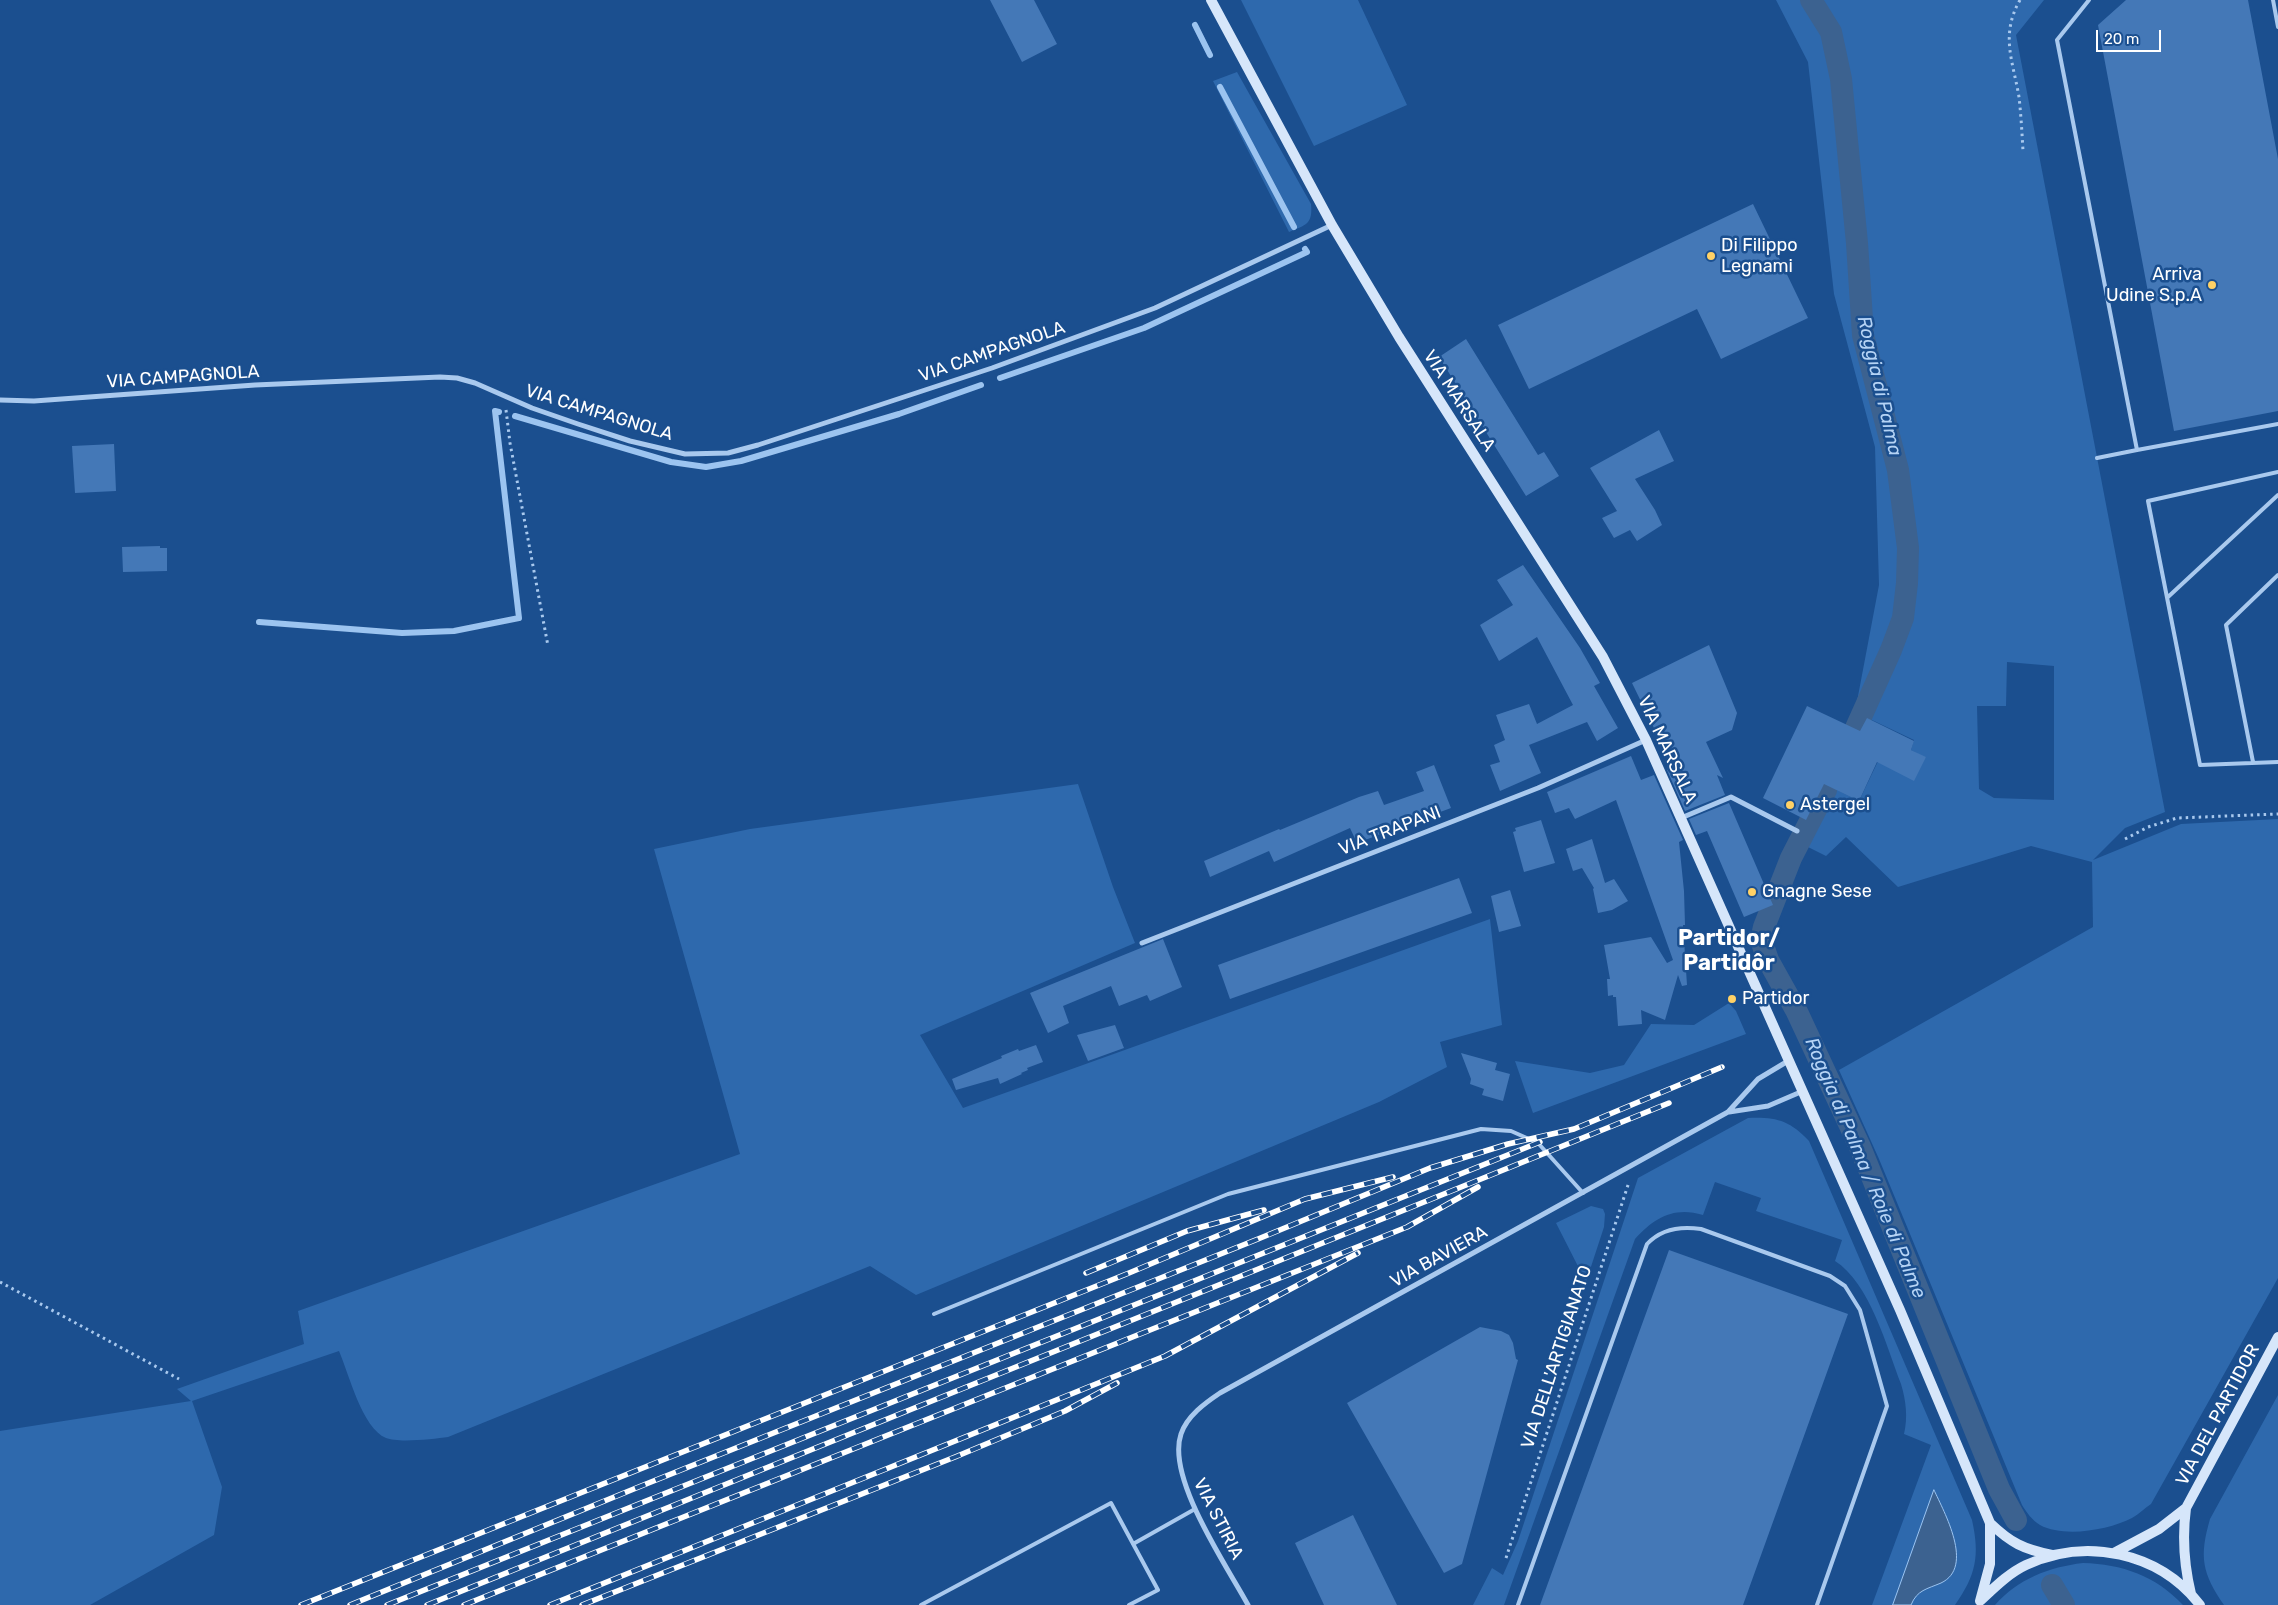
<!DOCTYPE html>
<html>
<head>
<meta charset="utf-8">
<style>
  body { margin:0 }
  #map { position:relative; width:2278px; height:1605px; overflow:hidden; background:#1b4f8f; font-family:Rubik,sans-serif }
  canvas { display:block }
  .scale { position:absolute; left:2096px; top:30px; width:65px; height:22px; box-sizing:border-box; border:2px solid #fff; border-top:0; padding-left:6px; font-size:15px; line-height:18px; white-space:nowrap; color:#fff; -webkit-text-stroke:4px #1b4f8f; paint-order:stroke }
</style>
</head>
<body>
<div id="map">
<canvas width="2278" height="1605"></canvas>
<div class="scale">20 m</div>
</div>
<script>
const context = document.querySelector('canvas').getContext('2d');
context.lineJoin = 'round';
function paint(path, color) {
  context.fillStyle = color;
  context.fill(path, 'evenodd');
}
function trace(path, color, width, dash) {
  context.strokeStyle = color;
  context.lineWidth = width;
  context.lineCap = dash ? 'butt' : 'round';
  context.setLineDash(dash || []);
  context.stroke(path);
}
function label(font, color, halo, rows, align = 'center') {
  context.font = font + ' Rubik,sans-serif';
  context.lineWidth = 5;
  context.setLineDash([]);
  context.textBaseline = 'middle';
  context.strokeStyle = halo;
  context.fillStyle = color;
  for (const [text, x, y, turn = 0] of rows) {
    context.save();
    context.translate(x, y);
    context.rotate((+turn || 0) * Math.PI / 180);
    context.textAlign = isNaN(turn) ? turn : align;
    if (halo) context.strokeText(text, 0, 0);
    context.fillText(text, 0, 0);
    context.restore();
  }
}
paint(new Path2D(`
  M 1241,0 L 1358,0 L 1407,105 L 1314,146 Z
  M 1776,0 L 2044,0 L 2016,35 L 2165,812 L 2125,828 L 2093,860 L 2181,824 L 2278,819 L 2278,1278 L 2151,1504 C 2145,1508 2139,1514 2132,1518 C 2109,1530 2064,1538 2040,1525 C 2032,1520 2027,1513 2022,1505 L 1879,1159 L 1839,1070 L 2093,927 L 2092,862 L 2031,846 L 1898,887 L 1846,837 L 1826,856 L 1808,847 L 1837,790 L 1859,801 L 1881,755 L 1926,758 L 1911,750 L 1914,740 L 1855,712 L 1879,585 L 1875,447 L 1834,294 L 1808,62 ZM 2007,662 L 2054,666 L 2054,800 L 1994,798 L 1979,789 L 1977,706 L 2006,706 Z
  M 1237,72 L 1311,204 C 1313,224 1306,225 1289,232 L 1213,81 Z
  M 1078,784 L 1113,887 L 1135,943 L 920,1035 L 963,1108 L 1490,919 L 1502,1025 L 1440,1042 L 1447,1067 L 1379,1102 L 916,1295 L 870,1266 L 448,1437 C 434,1439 398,1443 386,1438 C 362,1428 349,1374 339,1351 L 192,1401 L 222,1487 L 214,1535 L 90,1605 L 0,1605 L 0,1431 L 191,1401 L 177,1389 L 304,1344 L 298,1311 L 740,1154 L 654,849 L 750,829 Z
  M 1729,1003 L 1736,1011 L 1746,1034 L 1533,1113 L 1515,1061 L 1590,1073 L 1624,1065 L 1651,1024 L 1694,1025 Z
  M 1748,1118 C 1776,1117 1789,1120 1809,1141 L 1972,1520 C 1980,1556 1976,1575 1955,1605 L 1872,1605 L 1931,1445 L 1904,1434 C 1908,1417 1906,1401 1901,1384 C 1887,1348 1870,1283 1835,1261 L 1842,1240 L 1756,1211 L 1761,1198 L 1715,1182 L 1703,1215 C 1674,1206 1654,1218 1635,1239 L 1504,1605 L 1473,1605 L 1492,1568 L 1503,1575 L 1518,1541 L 1638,1178 Z
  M 1591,1206 L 1603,1209 L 1605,1214 L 1604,1227 L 1586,1282 L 1556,1223 Z
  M 2278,1395 L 2278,1605 L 2224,1605 C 2202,1573 2199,1557 2210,1519 Z
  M 2083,1563 C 2122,1564 2156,1576 2183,1605 L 1995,1605 C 2018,1579 2049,1567 2083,1563 Z`), '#2e69ad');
const water = new Path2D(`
  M 1934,1490 C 1944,1512 1975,1567 1941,1583 C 1927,1589 1917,1590 1911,1605 L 1893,1605 Z`);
paint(water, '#3c6290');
trace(water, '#9cc4f0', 1);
trace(new Path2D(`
  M 1195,25 L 1210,55
  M 1220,87 L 1294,227
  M 1000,378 L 1144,328 L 1307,252 L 1305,249
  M 515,416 L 671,462 L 706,467 L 741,461 L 899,414 L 981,385
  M 259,622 L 402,633 L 454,631 L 519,618 L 495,411 L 499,412`), '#9cc4f0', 6);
trace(new Path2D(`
  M 1811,0 L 1831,32 L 1841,79 L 1857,243 L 1863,335 L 1898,470 L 1908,548 L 1907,583 L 1903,618 L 1891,650 L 1851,739
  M 1826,790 L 1791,858 L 1764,927 L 1761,940 L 1768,960 L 1797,1012 L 1860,1147 L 1999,1489 L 2016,1520
  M 2052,1585 L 2064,1605`), '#3c6290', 22);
paint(new Path2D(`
  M 990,0 L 1034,0 L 1057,44 L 1022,62 Z
  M 2126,0 L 2248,0 L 2278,159 L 2278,411 L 2174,431 L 2098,25 Z
  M 1753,204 L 1808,318 L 1721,359 L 1697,309 L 1529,389 L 1498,325 Z
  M 1466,339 L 1538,455 L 1544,452 L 1559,476 L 1526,496 L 1439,357 Z
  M 1659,430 L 1674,461 L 1635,479 L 1655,510 L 1662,525 L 1637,541 L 1630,530 L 1614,538 L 1602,518 L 1617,511 L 1590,468 Z
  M 114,444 L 116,491 L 75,493 L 72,446 Z
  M 160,546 L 160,548 L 167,548 L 167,571 L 123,572 L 122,547 Z
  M 1523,565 L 1580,648 L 1600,683 L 1594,686 L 1618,728 L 1597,741 L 1587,722 L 1529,745 L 1541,773 L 1500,791 L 1490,765 L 1500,762 L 1494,745 L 1505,740 L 1496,715 L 1529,704 L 1537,724 L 1573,705 L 1537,637 L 1499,661 L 1480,625 L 1513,605 L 1497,580 Z
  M 1709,645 L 1737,713 L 1732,730 L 1706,742 L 1723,778 L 1717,775 L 1725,795 L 1685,811 L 1667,770 L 1673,767 L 1632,683 Z
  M 1807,706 L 1860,731 L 1867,718 L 1914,741 L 1911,750 L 1926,757 L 1914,781 L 1877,762 L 1859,801 L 1824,784 L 1806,820 L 1763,798 Z
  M 1631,756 L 1641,780 L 1654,775 L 1683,840 L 1679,842 L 1684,891 L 1685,925 L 1683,925 L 1687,985 L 1682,986 L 1678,975 L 1665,1020 L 1641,1010 L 1642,1024 L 1618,1026 L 1616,997 L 1613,997 L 1613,995 L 1608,996 L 1607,979 L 1610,979 L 1604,945 L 1651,937 L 1667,963 L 1673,960 L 1616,800 L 1575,819 L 1569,808 L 1555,813 L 1547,792 Z
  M 1434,765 L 1451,808 L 1357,843 L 1350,828 L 1274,862 L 1269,851 L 1210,877 L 1204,861 L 1279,829 L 1280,830 L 1359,797 L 1378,791 L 1384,805 L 1424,791 L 1416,772 Z
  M 1729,803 L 1773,905 L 1744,917 L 1707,831 L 1696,835 L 1689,819 Z
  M 1541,820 L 1555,863 L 1524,872 L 1513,832 L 1516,831 L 1515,828 Z
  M 1592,839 L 1605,883 L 1614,879 L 1628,901 L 1612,910 L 1598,913 L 1593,889 L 1594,888 L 1582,868 L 1573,871 L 1566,849 Z
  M 1459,878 L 1472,913 L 1230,999 L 1218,965 Z
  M 1510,890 L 1521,926 L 1499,932 L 1491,896 Z
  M 1163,939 L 1182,987 L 1150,1001 L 1147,995 L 1119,1006 L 1111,986 L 1063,1006 L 1069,1023 L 1048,1033 L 1030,993 Z
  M 1115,1025 L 1124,1048 L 1088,1061 L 1077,1035 Z
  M 1036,1045 L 1043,1062 L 1027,1068 L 1028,1070 L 1021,1073 L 1022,1074 L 1000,1084 L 998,1078 L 956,1090 L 952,1079 L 1002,1058 L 1001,1056 L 1018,1049 L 1019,1051 Z
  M 1461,1053 L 1497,1063 L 1495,1070 L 1510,1074 L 1503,1101 L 1482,1095 L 1484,1089 L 1470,1084 L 1471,1079 Z
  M 1669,1250 L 1848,1314 L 1743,1605 L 1540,1605 Z
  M 1480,1327 L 1501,1331 L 1509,1335 L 1513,1343 L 1516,1359 L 1518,1360 L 1462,1564 L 1444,1573 L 1347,1403 Z
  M 1353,1515 L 1397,1605 L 1324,1605 L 1295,1543 Z`), '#4478b7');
trace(new Path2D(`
  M 2020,0 C 2000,35 2013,61 2019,97 C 2021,115 2022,133 2023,151
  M 506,410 L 510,443 L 548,646
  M 2125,839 L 2148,827 L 2177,818 L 2278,814
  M 0,1282 L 179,1379
  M 1506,1558 L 1629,1182`), '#a9c9ee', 3, [2.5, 4]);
trace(new Path2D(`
  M 2089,0 L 2057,40 L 2137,450 L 2278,424
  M 2273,0 L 2278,27
  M 2097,458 L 2137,450
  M 2278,472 L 2148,501 L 2200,765 L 2278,762
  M 2168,597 L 2278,495
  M 2253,762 L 2226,625 L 2278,575
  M 934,1314 L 1228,1194 L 1481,1129 L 1511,1131 L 1538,1143 L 1583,1193
  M 1133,1544 L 1195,1509
  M 921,1605 L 1111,1503 L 1158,1590 L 1129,1605
  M 1518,1605 L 1647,1244 C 1661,1229 1681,1226 1701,1229 L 1830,1276 L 1845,1286 L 1860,1310 L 1887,1406 L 1817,1605`), '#a9c9ee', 4);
trace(new Path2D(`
  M 0,400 L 34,401 L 255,385 L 440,377 L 457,378 L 475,383 L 532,408 L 578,424 L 630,441 L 685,454 L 728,453 L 758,445 L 992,368 L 1155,308 L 1332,225
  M 1681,818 L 1731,797 L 1797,831
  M 1142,943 L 1538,788 L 1646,740
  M 1729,1112 L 1768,1106 L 1803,1091
  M 1248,1605 C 1227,1566 1166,1478 1181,1434 C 1187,1416 1205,1403 1220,1393 L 1728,1112 L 1758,1079 L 1788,1061`), '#a9c9ee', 5);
trace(new Path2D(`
  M 1211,0 L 1332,225 L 1399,337 L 1603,657 L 1646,740 L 1900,1310 L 1990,1523 L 1990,1564 L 1980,1601
  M 1990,1523 C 2011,1543 2023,1549 2052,1555
  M 2114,1553 L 2159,1529 L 2186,1508
  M 2191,1594 C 2184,1565 2182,1538 2186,1508 L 2278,1337
  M 1981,1600 C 1995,1587 2009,1573 2026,1565 C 2086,1537 2159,1552 2200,1605`), '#d6e6fa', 10);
const rail = new Path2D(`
  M 1086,1273 L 1187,1231 L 1264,1210
  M 301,1605 L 1129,1273 L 1305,1199 L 1393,1177
  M 350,1605 L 646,1484 L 1258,1239 L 1430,1168 L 1508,1144 L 1574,1129 L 1722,1067
  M 387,1605 L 1540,1142
  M 427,1605 L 1669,1103
  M 464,1605 L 1407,1227 L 1478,1187
  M 550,1605 L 1165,1356 L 1358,1253
  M 582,1605 L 955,1457 L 1065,1411 L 1117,1383`);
trace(rail, '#fff', 5.5);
trace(rail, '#1b4f8f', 4, [11]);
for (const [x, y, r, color] of [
  [1711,256,5,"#ffd166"],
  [2212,285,5,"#ffd166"],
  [1790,805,5,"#ffd166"],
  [1752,892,5,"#ffd166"],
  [1732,999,5,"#ffd166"]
]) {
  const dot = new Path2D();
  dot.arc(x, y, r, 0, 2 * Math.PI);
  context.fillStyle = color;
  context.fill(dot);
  trace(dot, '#1b4f8f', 2);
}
label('18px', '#fff', '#1b4f8f', [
  ["Di Filippo",1721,246],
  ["Legnami",1721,267],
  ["Arriva",2202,275,"right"],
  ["Udine S.p.A",2202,296,"right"],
  ["Astergel",1800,805],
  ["Gnagne Sese",1762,892],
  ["Partidor",1742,999]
], 'left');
label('18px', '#fff', '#1b4f8f', [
  ["VIA CAMPAGNOLA",992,352,-19],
  ["VIA CAMPAGNOLA",183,377,-4],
  ["VIA MARSALA",1459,401,57],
  ["VIA CAMPAGNOLA",599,413,17],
  ["VIA MARSALA",1667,750,65],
  ["VIA TRAPANI",1390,831,-21],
  ["VIA BAVIERA",1439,1257,-29],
  ["VIA DELL'ARTIGIANATO",1557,1357,-72],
  ["VIA DEL PARTIDOR",2218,1415,-62],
  ["VIA STIRIA",1218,1519,63]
]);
label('italic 19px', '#b5d3f5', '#1b4f8f', [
  ["Roggia di Palma",1879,386,77],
  ["Roggia di Palma / Roie di Palme",1865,1168,67]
]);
label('bold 22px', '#fff', '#1b4f8f', [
  ["Partidor/",1729,939],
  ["Partidôr",1729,964]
]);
</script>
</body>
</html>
